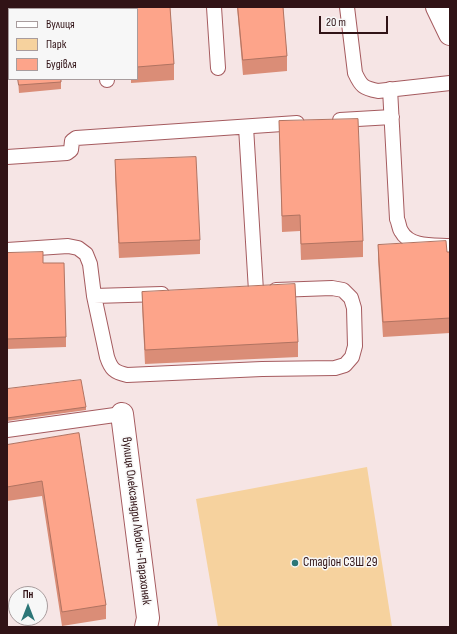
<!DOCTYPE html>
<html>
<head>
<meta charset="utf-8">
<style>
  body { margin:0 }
  #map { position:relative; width:457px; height:634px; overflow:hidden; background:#f6e5e5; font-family:"Sofia Sans Condensed",sans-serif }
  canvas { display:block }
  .frame { position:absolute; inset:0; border:8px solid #311316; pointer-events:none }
  .legend { position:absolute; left:8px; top:8px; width:130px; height:72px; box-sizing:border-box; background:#f7f7f7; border:1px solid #a89c9d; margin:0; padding:5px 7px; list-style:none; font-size:12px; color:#311316 }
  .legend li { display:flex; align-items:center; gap:8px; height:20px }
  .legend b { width:20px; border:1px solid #a89c9d }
  .north { position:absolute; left:8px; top:586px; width:40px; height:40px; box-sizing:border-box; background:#f7f7f7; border:1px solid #a89c9d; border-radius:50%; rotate:0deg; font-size:11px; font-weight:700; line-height:16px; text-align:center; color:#311316 }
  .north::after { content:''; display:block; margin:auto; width:14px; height:18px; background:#2c7677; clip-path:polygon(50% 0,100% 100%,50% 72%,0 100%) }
  .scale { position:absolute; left:319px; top:16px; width:69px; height:18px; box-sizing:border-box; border:2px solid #311316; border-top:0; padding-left:5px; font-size:12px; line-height:14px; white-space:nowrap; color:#311316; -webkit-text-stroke:3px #f7f7f7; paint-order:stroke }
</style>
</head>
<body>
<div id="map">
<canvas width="457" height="634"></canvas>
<div class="frame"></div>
<ul class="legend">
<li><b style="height:5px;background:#fff"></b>Вулиця</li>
<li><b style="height:11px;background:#f6d29e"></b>Парк</li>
<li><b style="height:11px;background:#fda48a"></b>Будівля</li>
</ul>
<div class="north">Пн</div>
<div class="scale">20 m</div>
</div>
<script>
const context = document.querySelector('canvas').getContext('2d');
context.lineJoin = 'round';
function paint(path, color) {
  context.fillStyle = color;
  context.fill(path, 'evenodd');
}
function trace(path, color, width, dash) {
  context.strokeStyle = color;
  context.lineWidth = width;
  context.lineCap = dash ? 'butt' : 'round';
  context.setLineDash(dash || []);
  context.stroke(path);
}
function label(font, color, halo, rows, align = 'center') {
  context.font = font + ' "Sofia Sans Condensed",sans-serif';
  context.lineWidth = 3;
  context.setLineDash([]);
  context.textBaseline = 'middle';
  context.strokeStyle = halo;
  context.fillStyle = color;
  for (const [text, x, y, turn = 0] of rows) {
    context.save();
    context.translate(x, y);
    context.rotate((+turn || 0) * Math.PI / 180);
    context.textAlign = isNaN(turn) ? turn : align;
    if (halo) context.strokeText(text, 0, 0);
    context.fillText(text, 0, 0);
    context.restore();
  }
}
paint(new Path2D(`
  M 367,467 L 392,627 L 218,627 L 196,499 Z`), '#f6d29e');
const service = new Path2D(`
  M 102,7 L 102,9
  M 214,7 L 218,68
  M 347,7 L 355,73 C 361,86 363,88 378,91 L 450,83
  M 107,79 L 107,80
  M 390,89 L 397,219 C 399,223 399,228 401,231 C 410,248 434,245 450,246
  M 340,120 L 392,117
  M 246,127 L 256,291
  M 7,157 L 67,153 L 71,150 L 72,141 L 76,138 L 297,123
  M 7,250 L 68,246 L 78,248 L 86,254 L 90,264 L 94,296 L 107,357 C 111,369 114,372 127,375 L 262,369 L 335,368 L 345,365 L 352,357 L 355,346 L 354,308 L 351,298 L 343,290 L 332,288 L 276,290
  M 94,296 L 162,294
  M 7,430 L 122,414`);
const minor = new Path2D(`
  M 437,7 L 450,34
  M 122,414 L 148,618 L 146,627`);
trace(service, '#a55b5f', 16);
trace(minor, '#a55b5f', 24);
trace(service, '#fff', 14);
trace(minor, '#fff', 22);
paint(new Path2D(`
  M 124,7 L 170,7 L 174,64 L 174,80 L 131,83 L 131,79 L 137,79 L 137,9 L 125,9 Z
  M 237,7 L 283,7 L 287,56 L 287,71 L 243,75 Z
  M 18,79 L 61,79 L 61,89 L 19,93 Z
  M 279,121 L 363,241 L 363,257 L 301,260 L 300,231 L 282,232 Z
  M 115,160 L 200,240 L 200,254 L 119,258 L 115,175 Z
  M 378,245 L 447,252 L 450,252 L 450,333 L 383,337 L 378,260 Z
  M 7,253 L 43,263 L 66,337 L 66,347 L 7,349 Z
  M 142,292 L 298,342 L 298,357 L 145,364 L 142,306 Z
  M 7,389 L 86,407 L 86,410 L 7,421 Z
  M 79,433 L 106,605 L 106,619 L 62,626 L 42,496 L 7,501 L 7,445 Z`), '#da8d77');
const building = new Path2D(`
  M 13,7 L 56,7 L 56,9 L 13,9 Z
  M 126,7 L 170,7 L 174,64 L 137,67 L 137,9 L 126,9 Z
  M 238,7 L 283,7 L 287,56 L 243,60 Z
  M 18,79 L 61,79 L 61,82 L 19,85 Z
  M 358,119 L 363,241 L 301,244 L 300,215 L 282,216 L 279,121 Z
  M 196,157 L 200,240 L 119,243 L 115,160 Z
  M 446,241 L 447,252 L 450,252 L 450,318 L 383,322 L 378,245 Z
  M 43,252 L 43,263 L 64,263 L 66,337 L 7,339 L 7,253 Z
  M 295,284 L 298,342 L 145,350 L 142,292 Z
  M 81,380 L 86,407 L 7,418 L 7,389 Z
  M 79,433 L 106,605 L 62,612 L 42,481 L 7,487 L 7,445 Z`);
paint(building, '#fda48a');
trace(building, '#b17361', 1);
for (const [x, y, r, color] of [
  [295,563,4,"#2c7677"]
]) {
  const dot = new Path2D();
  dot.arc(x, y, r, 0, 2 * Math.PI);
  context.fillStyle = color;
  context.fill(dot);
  trace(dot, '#f7f7f7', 1.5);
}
label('13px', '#311316', '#f7f7f7', [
  ["вулиця Олександри Любич-Парахоняк",136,521,83]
]);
label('13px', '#311316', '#f7f7f7', [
  ["Стадіон СЗШ 29",303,563]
], 'left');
</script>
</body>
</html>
